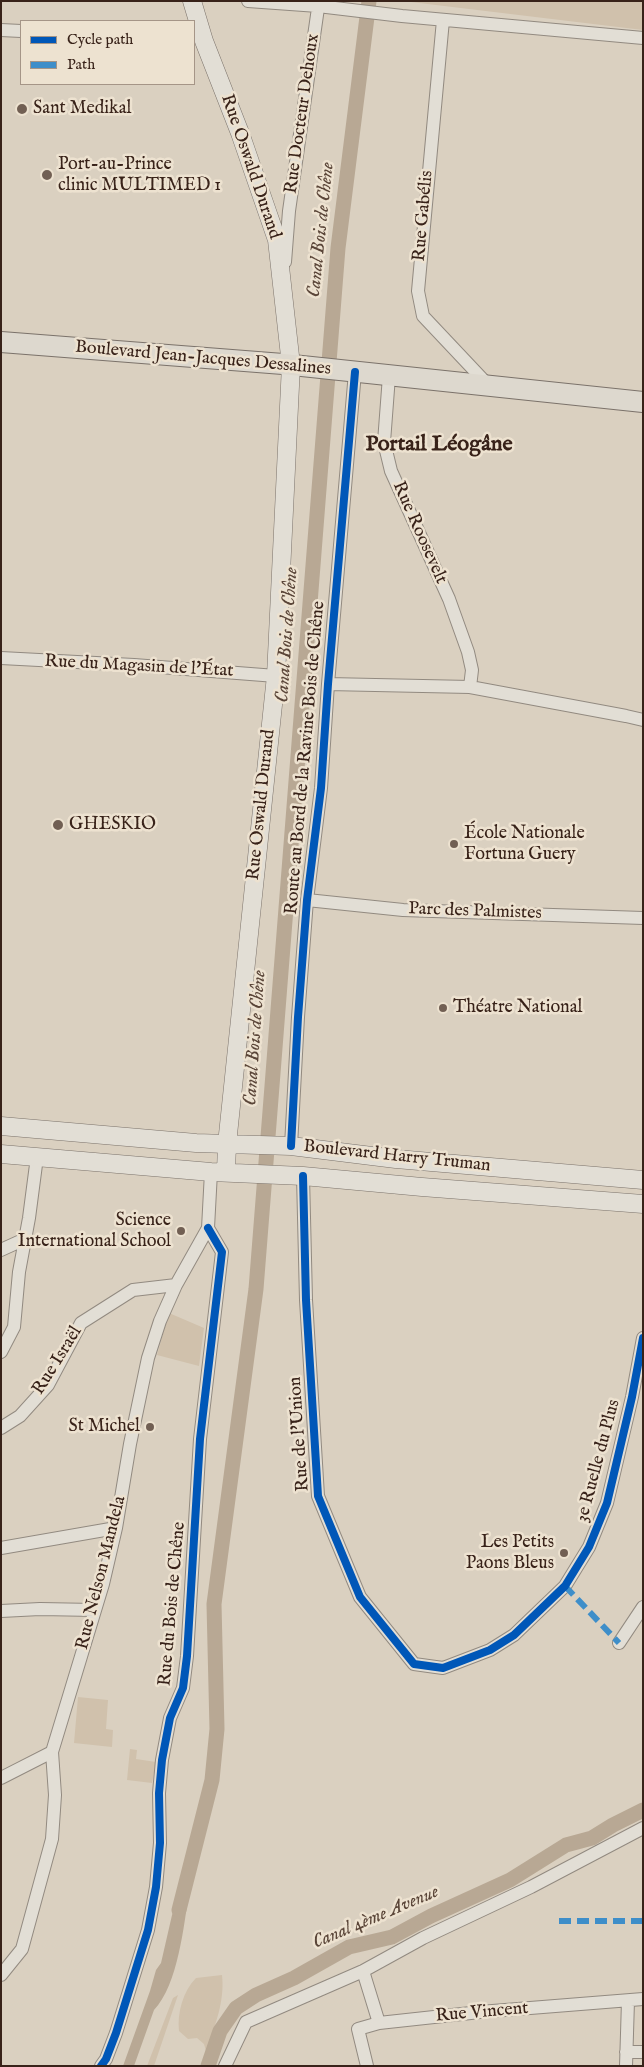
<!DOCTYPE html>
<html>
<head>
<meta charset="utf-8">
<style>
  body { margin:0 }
  #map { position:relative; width:644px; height:2067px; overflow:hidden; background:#dad0c0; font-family:"IM FELL English",serif }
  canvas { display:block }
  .frame { position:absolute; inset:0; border:2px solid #382219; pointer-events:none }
  .legend { position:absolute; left:20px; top:20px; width:175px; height:65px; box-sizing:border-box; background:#ede2d0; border:1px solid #a59587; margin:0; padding:6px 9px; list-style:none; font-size:15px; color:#382219 }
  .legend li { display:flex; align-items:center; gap:10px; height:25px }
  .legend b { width:25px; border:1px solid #a59587 }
</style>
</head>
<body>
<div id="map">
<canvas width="644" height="2067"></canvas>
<div class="frame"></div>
<ul class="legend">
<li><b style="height:6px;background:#0057b8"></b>Cycle path</li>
<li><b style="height:6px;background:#3e8ec9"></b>Path</li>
</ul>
</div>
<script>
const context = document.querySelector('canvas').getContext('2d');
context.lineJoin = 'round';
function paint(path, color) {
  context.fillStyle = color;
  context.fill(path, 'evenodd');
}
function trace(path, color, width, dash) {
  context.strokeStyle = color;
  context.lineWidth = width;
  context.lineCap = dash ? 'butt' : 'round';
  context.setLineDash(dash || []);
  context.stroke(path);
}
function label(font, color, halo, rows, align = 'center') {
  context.font = font + ' "IM FELL English",serif';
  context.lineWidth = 5;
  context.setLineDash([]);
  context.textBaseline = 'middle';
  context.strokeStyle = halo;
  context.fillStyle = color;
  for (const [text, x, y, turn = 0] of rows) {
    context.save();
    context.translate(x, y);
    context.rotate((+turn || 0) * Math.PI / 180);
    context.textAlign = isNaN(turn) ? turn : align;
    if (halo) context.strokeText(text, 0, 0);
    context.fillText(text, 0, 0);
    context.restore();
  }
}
paint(new Path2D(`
  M 411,1 L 643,1 L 643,30 L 411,2 Z
  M 169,1313 L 204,1328 L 199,1366 L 157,1355 Z
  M 78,1697 L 108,1700 L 106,1729 L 113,1730 L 112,1747 L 74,1743 Z
  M 130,1749 L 137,1750 L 136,1759 L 156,1762 L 152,1783 L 127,1780 Z
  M 222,1975 C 225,2001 215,2026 206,2051 L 204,2044 L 197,2038 L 188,2039 L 179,2031 C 177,2013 183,1991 196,1978 Z
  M 178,1995 L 154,2066 L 147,2066 L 173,1998 Z`), '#d0c1ac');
paint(new Path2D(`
  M 178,1889 L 189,1892 C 184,1925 178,1985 154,2010 L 134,2066 L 123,2066 L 150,1991 L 156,1970 L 161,1963 Z`), '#b8a894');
trace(new Path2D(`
  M 179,1910 L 212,1780 L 217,1729 L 214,1604 L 256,1289 L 338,248 L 369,1
  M 208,2066 L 220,2031 L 236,2008 L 256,1995 L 294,1978 L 349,1947 L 392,1937 L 431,1916 L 510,1880 L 566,1845 L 592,1838 L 613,1825 L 643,1810`), '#b8a894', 15);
const street = new Path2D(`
  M 248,1 L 318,6 L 402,16 L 643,38
  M 443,20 L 418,291 L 423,316 L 489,386
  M 1,30 L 21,31
  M 285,262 L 289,211 L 319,1
  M 389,376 L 384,442 L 391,471 L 449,599 L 468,652 L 472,670 L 470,687
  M 1,658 L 134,665 L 276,676
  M 328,684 L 470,687 L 626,716 L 643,720
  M 307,900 L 403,910 L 643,918
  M 291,1146 L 298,1017 L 307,900 L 321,788 L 328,684 L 355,372
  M 303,1176 L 306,1300 L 318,1496 L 360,1597 L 414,1664 L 443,1668 L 490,1650 L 514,1635 L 565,1586 L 589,1547 L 607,1503 L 632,1397 L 643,1338
  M 1,1250 L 25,1239
  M 1,1352 L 14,1327 L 19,1272 L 29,1218 L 37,1157
  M 1,1428 L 20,1416 L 48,1385 L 81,1323 L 133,1290 L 176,1285
  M 1,1548 L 116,1528
  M 1,1611 L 40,1609 L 95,1610
  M 619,1643 L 643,1607
  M 1,1778 L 52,1752
  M 363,1971 L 379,2023
  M 1,1975 L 22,1949 L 52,1839 L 55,1795 L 52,1752 L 103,1584 L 116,1528 L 130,1444 L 148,1358 L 160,1321 L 176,1285 L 208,1228 L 211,1172
  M 626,2052 L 643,2052
  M 101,2066 L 106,2059 L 116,2033 L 148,1930 L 156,1887 L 160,1843 L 159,1793 L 162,1760 L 170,1718 L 183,1688 L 187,1656 L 200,1439 L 222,1252 L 208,1228
  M 225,2066 L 246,2022 L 363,1971 L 423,1938 L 531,1887 L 643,1828
  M 367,2066 L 358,2029 L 379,2023 L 480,2012 L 643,1999
  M 626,2066 L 628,2001`);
const secondary = new Path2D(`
  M 192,1 L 204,41 L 240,133 L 277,240 L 291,365 L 276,676 L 227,1144 L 226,1172
  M 1,1126 L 196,1143 L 291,1146 L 396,1159 L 643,1180
  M 1,1154 L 211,1172 L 303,1176 L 422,1187 L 643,1204`);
const primary = new Path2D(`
  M 1,342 L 283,364 L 643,402`);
trace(street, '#928a80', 14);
trace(secondary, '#7b726a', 19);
trace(primary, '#7b726a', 22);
trace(street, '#e2ded5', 12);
trace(secondary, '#e2ded5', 18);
trace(primary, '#ddd8ce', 20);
trace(new Path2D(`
  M 565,1586 L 619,1643
  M 559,1921 L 643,1921`), '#3e8ec9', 6, [12, 6]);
trace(new Path2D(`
  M 291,1146 L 298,1017 L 307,900 L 321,788 L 328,684 L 355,372
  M 303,1176 L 306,1300 L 318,1496 L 360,1597 L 414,1664 L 443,1668 L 490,1650 L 514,1635 L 565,1586 L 589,1547 L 607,1503 L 632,1397 L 643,1338
  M 101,2066 L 106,2059 L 116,2033 L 148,1930 L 156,1887 L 160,1843 L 159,1793 L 162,1760 L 170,1718 L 183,1688 L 187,1656 L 200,1439 L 222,1252 L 208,1228`), '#0057b8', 8);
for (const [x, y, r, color] of [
  [22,109,6,"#715f53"],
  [47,175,6,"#715f53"],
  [58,825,6,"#715f53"],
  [454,844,5,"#715f53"],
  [443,1008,5,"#715f53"],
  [181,1231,5,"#715f53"],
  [150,1427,5,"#715f53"],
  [564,1553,5,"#715f53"]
]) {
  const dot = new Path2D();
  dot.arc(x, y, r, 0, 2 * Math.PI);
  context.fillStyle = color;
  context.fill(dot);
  trace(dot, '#ede2d0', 2);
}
label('18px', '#382219', '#ede2d0', [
  ["Sant Medikal",33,109],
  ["Port-au-Prince",58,165],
  ["clinic MULTIMED 1",58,186],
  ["GHESKIO",69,825],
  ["École Nationale",464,834],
  ["Fortuna Guery",464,855],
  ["Théatre National",453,1008],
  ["Science",171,1221,"right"],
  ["International School",171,1242,"right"],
  ["St Michel",140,1427,"right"],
  ["Les Petits",554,1543,"right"],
  ["Paons Bleus",554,1564,"right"]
], 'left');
label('18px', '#382219', '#ede2d0', [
  ["Rue Docteur Dehoux",303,114,-82],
  ["Rue Oswald Durand",250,167,71],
  ["Rue Gabélis",424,216,-85],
  ["Boulevard Jean-Jacques Dessalines",203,359,5],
  ["Rue Roosevelt",419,533,66],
  ["Rue du Magasin de l'État",139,667,3],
  ["Route au Bord de la Ravine Bois de Chêne",306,758,-85],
  ["Rue Oswald Durand",262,805,-84],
  ["Parc des Palmistes",475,912,2],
  ["Boulevard Harry Truman",397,1157,6],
  ["Rue Israël",58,1361,-58],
  ["Rue de l'Union",300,1434,-94],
  ["3e Ruelle du Plus",599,1461,-75],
  ["Rue Nelson Mandela",102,1573,-76],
  ["Rue du Bois de Chêne",173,1604,-85],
  ["Rue Vincent",482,2013,-5]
]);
label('italic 19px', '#5a4538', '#ede2d0', [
  ["Canal Bois de Chêne",322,230,-84],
  ["Canal Bois de Chêne",288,635,-86],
  ["Canal Bois de Chêne",256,1038,-86],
  ["Canal 4ème Avenue",376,1918,-23]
]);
label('bold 22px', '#382219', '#ede2d0', [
  ["Portail Léogâne",439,445]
]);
</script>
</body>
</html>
